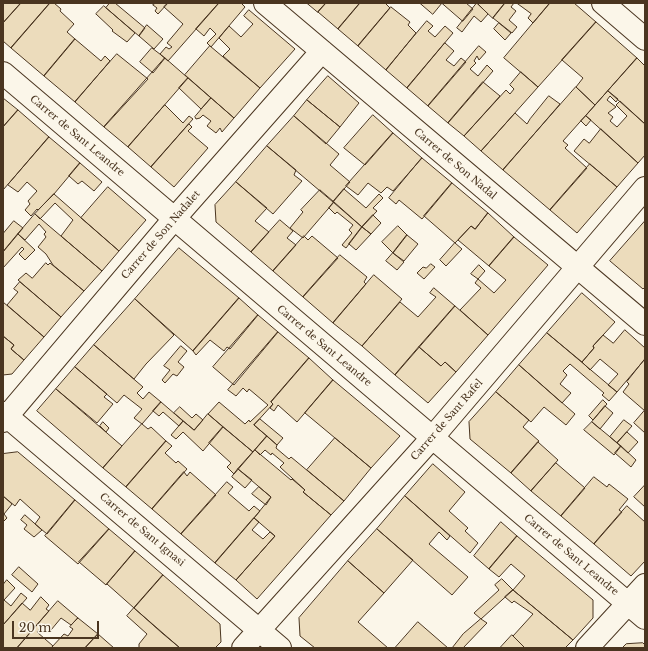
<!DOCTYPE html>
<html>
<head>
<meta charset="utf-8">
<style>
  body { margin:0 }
  #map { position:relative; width:648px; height:651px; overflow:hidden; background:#fbf6e9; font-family:"Libre Baskerville",serif }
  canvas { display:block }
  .frame { position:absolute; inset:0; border:4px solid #4a3520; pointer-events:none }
  .scale { position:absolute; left:12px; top:621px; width:87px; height:18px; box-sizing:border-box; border:2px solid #4a3520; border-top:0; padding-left:5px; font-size:12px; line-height:14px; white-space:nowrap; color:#4a3520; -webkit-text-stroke:3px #fbf6e9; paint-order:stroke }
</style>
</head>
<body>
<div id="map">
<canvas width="648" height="651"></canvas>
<div class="frame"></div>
<div class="scale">20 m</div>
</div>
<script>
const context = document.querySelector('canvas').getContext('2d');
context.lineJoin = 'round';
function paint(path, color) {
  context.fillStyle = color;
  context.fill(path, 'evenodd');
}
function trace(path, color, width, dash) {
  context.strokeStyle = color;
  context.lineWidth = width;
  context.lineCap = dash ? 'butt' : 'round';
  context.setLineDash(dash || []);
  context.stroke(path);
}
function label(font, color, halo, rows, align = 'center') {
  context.font = font + ' "Libre Baskerville",serif';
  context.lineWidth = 3;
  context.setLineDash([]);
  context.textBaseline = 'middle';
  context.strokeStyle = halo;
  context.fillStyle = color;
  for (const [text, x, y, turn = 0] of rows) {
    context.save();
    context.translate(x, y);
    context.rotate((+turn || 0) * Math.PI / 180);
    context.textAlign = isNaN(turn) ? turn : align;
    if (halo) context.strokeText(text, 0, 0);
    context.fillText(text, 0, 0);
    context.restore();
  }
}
const building = new Path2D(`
  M 3,3 L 21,3 L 3,23 Z
  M 21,3 L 50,3 L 11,48 L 3,41 L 3,23 Z
  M 50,3 L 54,3 L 61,9 L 60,11 L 74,24 L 67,32 L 75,39 L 44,76 L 11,48 Z
  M 110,3 L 115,3 L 145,28 L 139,36 L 106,8 Z
  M 156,3 L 168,3 L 158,14 L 155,11 L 157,8 L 153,5 Z
  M 168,3 L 219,3 L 168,61 L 160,54 L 166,47 L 169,49 L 172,47 L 167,43 L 183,24 L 164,7 Z
  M 219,3 L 241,3 L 245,7 L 211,47 L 207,43 L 216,34 L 210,28 L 204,36 L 196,29 Z
  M 307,3 L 326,3 L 318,12 Z
  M 326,3 L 360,3 L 338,29 L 318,12 Z
  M 360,3 L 385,3 L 390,8 L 358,46 L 338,29 Z
  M 420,3 L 442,3 L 433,14 Z
  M 442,3 L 466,3 L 473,9 L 463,21 Z
  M 477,3 L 505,3 L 493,18 Z
  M 477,3 L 488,14 L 481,22 L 474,16 L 462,32 L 457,28 Z
  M 505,3 L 514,3 L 511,7 L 516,11 L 509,20 L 517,27 L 512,33 L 493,18 Z
  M 517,3 L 550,3 L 533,23 L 528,18 L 531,14 Z
  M 550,3 L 574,3 L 596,22 L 538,87 L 504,58 Z
  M 104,6 L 135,33 L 127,42 L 112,31 L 113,30 L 96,14 Z
  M 391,7 L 410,22 L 408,25 L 416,33 L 386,70 L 358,46 Z
  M 249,10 L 295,49 L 260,88 L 223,56 L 230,49 L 219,38 L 229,26 L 241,37 L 253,24 L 244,16 Z
  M 427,21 L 433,26 L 428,31 L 435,37 L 445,26 L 453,33 L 407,88 L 386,70 Z
  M 596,22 L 637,58 L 595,105 L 576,87 L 583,78 L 562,60 Z
  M 499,23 L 511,33 L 505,40 L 494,29 Z
  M 147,25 L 163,39 L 154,49 L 139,36 Z
  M 75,39 L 101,61 L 105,56 L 110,61 L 75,102 L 44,76 Z
  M 445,43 L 454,51 L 446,60 L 454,66 L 461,58 L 466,62 L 428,106 L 407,88 Z
  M 210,46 L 260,88 L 234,118 L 185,75 Z
  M 479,46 L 486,52 L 479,60 L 477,56 L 474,61 L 476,63 L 470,69 L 478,76 L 487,65 L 493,71 L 448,123 L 428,106 Z
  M 152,48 L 165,58 L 153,73 L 140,62 Z
  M 117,54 L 148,79 L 104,127 L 75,102 Z
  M 165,58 L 188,78 L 128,147 L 104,127 Z
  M 637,58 L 645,66 L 645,124 L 608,91 Z
  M 521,72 L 538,87 L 481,151 L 464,136 L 506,90 L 510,94 L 514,89 L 510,85 Z
  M 328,76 L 359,103 L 340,127 L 307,100 Z
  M 188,78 L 211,98 L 201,109 L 179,88 Z
  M 483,82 L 500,96 L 464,136 L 448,123 Z
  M 576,87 L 595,105 L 563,141 L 568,145 L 565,148 L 587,168 L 550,210 L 503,170 Z
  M 608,91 L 618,99 L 616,102 L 610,96 L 607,100 L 616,107 L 608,113 L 613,117 L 610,121 L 617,127 L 627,116 L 616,105 L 620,101 L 645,124 L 645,155 L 638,163 L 586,116 Z
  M 549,96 L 560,104 L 503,170 L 481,151 L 515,113 L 527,124 L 530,119 Z
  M 3,98 L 18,110 L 3,127 Z
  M 211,98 L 234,118 L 222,132 L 220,128 L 216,133 L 207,126 L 211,121 L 203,115 L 200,118 L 196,119 L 195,117 Z
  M 307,100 L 340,127 L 326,144 L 294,116 Z
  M 165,105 L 183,123 L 189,116 L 193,119 L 151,167 L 128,147 Z
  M 18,110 L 49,137 L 3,190 L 3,127 Z
  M 373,115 L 393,133 L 365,165 L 344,148 Z
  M 294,116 L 339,154 L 330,165 L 350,182 L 333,202 L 267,146 Z
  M 586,116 L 591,120 L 586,126 L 581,121 Z
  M 189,124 L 192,127 L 188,131 L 208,148 L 174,187 L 151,167 Z
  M 601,129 L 638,163 L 617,187 L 574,151 L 584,139 L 589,143 Z
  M 393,133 L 422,158 L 393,191 L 387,187 L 381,193 L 368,183 L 358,195 L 346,186 Z
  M 49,137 L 80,163 L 54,194 L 38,210 L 37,209 L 31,216 L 25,210 L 30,204 L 28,201 L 37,191 L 27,182 L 18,192 L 8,185 Z
  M 267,146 L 296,170 L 294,175 L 302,181 L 273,214 L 236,182 Z
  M 422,158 L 452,183 L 422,219 L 399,200 L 396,204 L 389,198 Z
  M 80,163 L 102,182 L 94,191 L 82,181 L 78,184 L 69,176 Z
  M 590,164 L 617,187 L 577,233 L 550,210 Z
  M 236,182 L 267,208 L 255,221 L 269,232 L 251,252 L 216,222 L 215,205 Z
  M 452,183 L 488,213 L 475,229 L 471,226 L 455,243 L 424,216 Z
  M 108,187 L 146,220 L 119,251 L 81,218 Z
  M 344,189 L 366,208 L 379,194 L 383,198 L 373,208 L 377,211 L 362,227 L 333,202 Z
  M 320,190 L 334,202 L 303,238 L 290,228 L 303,212 L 301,210 Z
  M 54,194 L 119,251 L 102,271 L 61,236 L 73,220 L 55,203 L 40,219 L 35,214 Z
  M 334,202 L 362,227 L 346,248 L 342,245 L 352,233 L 349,230 L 353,225 L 337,212 L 335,214 L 329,208 Z
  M 488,213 L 514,237 L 489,266 L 458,240 L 471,226 L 475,229 Z
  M 35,214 L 102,271 L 84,291 L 53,265 L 46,254 L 38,247 L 46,237 L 44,234 L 46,232 L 39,224 L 25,240 L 18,234 Z
  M 373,215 L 381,223 L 371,234 L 362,227 Z
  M 280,220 L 293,231 L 287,238 L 296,245 L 273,271 L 251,252 Z
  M 14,221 L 23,228 L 3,252 L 3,234 Z
  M 645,221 L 645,287 L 643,289 L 610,261 Z
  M 398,226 L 407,235 L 393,253 L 382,242 Z
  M 362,227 L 371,234 L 356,250 L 349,244 Z
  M 18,234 L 35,250 L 25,260 L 19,254 L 24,249 L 22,247 L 3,268 L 3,252 Z
  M 407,235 L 418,244 L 404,261 L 393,253 Z
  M 304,236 L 308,240 L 312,236 L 338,258 L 303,297 L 273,271 Z
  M 514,237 L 548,265 L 488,335 L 460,310 L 481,288 L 475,283 L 478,279 L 494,293 L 506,280 L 489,266 Z
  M 455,243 L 462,249 L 446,266 L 440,260 Z
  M 179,248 L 239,298 L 193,351 L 135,299 Z
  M 393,253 L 404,262 L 397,270 L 386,261 Z
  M 340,255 L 367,277 L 364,282 L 366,284 L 333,323 L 303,297 Z
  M 46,263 L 48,265 L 50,263 L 84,291 L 61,317 L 18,280 L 26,273 L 32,278 Z
  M 431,264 L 435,267 L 424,279 L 417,273 L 423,267 L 426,268 Z
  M 479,265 L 485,271 L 478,279 L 471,274 Z
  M 374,275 L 402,299 L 362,346 L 333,323 Z
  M 20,282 L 61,317 L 44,337 L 7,305 L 18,292 L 14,289 Z
  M 434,288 L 455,306 L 395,375 L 362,346 L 400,302 L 418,317 L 436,297 L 430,293 Z
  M 582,293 L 615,322 L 593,346 L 594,348 L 582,362 L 547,333 Z
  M 239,298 L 258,315 L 230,349 L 227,347 L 224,351 L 210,340 L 196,355 L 193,351 Z
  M 135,299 L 174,335 L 146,364 L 134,379 L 94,345 Z
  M 3,302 L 44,337 L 24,360 L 11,349 L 14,345 L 3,336 Z
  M 455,306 L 488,335 L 456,372 L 445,362 L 441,366 L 419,347 Z
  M 258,315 L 278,332 L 234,385 L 213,367 Z
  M 625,330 L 645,348 L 645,359 L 617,392 L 608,385 L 618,374 L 600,359 L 590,370 L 582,362 L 594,348 L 593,346 L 603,335 L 613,343 Z
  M 278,332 L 309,358 L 271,402 L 273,404 L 254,425 L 267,436 L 253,452 L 208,414 L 219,402 L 245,424 L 249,420 L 250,422 L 268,405 L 249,389 L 247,392 L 243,388 L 236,396 L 228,390 Z
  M 547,333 L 617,392 L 609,401 L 602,395 L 604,393 L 570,364 L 563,371 L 567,375 L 560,384 L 571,393 L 562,403 L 519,365 Z
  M 3,336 L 14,345 L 11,349 L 24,360 L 12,374 L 3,375 Z
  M 94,345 L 143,387 L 137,393 L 143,399 L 149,392 L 161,402 L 142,424 L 134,418 L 142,409 L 124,395 L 117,403 L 75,367 Z
  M 181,346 L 187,351 L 178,362 L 184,367 L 177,376 L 173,374 L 165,383 L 162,380 L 170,370 L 164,366 Z
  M 419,347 L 441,366 L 445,362 L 456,372 L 428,403 L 395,375 Z
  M 309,358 L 333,380 L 297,422 L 278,405 L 274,411 L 270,408 L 273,404 L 271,402 Z
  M 645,359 L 645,411 L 623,392 L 629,384 L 627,382 Z
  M 519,365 L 575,414 L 566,425 L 544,407 L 531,422 L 496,392 Z
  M 75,367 L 107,394 L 104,397 L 113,404 L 97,423 L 56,389 Z
  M 333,380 L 400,436 L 371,468 L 305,413 Z
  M 56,389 L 122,446 L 103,468 L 37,411 Z
  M 496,392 L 529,420 L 523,427 L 539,441 L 511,473 L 470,439 L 469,422 Z
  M 603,400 L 607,404 L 593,420 L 589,416 Z
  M 161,402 L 183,421 L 179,426 L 163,412 L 159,416 L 153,411 Z
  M 605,406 L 613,413 L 600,429 L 592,422 Z
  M 180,407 L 192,418 L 196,414 L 203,420 L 194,430 L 174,413 Z
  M 645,410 L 645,433 L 634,423 Z
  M 208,414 L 223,427 L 203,451 L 183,432 L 176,439 L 171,435 L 183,421 L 194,430 Z
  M 260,419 L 283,438 L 277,445 L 254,425 Z
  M 624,420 L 632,426 L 617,443 L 610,437 Z
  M 103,422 L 109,428 L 106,432 L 100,426 Z
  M 592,422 L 621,446 L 614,455 L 584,430 Z
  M 142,424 L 148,429 L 151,427 L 166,441 L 126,487 L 103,468 Z
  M 223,427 L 253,452 L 234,474 L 227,467 L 231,463 L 209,443 Z
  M 627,432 L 638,442 L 628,453 L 617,443 Z
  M 267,436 L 277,445 L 276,448 L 289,459 L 291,457 L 344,501 L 331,515 L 303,492 L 305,490 L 280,467 L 284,463 L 272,453 L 271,455 L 265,450 L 260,455 L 255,450 Z
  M 335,438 L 371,468 L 344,501 L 307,470 Z
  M 166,441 L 172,446 L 165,453 L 176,463 L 178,461 L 187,469 L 152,509 L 126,487 Z
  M 538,442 L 558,460 L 531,491 L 511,473 Z
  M 621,446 L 636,460 L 631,467 L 615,453 Z
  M 255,450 L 291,480 L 292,479 L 305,490 L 303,492 L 331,515 L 257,599 L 236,580 L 275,536 L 254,518 L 271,497 L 238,469 Z
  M 18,452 L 75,500 L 47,534 L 35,524 L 40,517 L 20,499 L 15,506 L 3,496 L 3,454 Z
  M 556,463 L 585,488 L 561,516 L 531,491 Z
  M 433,464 L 465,492 L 449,511 L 468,528 L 465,531 L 478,543 L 470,553 L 405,496 Z
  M 238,469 L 252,480 L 245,488 L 232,477 Z
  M 184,472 L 187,476 L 190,472 L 216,495 L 181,534 L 152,509 Z
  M 594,477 L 607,487 L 609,484 L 628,499 L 619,510 L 622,512 L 594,544 L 561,516 Z
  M 227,482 L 233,487 L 228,493 L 249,511 L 254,506 L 260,511 L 215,563 L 181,534 Z
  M 645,485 L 645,507 L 634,497 Z
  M 259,487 L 271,497 L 266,505 L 252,494 Z
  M 3,496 L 12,504 L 4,514 L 7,518 L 3,522 Z
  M 405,496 L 450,536 L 447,540 L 439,532 L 429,544 L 468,577 L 452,595 L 377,529 Z
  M 75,500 L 109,529 L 78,564 L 45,536 Z
  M 627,506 L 645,522 L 645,561 L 631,576 L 594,544 Z
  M 25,515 L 42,530 L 34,537 L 24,529 L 27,525 L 21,520 Z
  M 254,518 L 259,522 L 252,530 L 263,539 L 270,532 L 275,536 L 236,580 L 215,563 Z
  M 501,522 L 517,536 L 489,569 L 474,556 Z
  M 109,529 L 135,551 L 106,585 L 79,562 Z
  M 377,529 L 413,560 L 384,593 L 348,561 Z
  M 517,536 L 593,600 L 593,618 L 573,640 L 513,590 L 525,576 L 511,564 L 499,577 L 489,569 Z
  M 135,551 L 163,575 L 134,608 L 107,584 Z
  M 348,561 L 384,593 L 358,622 L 388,648 L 315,648 L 300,636 L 299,618 Z
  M 19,567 L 38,584 L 32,592 L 12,575 Z
  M 163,575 L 220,624 L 221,642 L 215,648 L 180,648 L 134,608 Z
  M 502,579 L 513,590 L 481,619 L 474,613 L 499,590 L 495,585 Z
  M 7,580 L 15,588 L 4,600 L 11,606 L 21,593 L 27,598 L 3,625 L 3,585 Z
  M 513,590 L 573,640 L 565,648 L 525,648 L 513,636 L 533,614 L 514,601 L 512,603 L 505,597 Z
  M 41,597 L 49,605 L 46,609 L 49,611 L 17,648 L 3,648 L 3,625 L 22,603 L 30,610 Z
  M 58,601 L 78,618 L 71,625 L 61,618 L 51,630 L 44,624 L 37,632 L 53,646 L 51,648 L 17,648 Z
  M 134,608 L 162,633 L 180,648 L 139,648 L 139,644 L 147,634 L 127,616 Z
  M 78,618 L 98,634 L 85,648 L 51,648 L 64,634 L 68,636 L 73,629 L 70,627 Z
  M 481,619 L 487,623 L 463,648 L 452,648 L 463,634 Z
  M 418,622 L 448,648 L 395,648 Z
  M 98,634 L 114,648 L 85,648 Z
  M 512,635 L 525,648 L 500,648 Z
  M 643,643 L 645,645 L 645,648 L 622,648 L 626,644 Z`);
paint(building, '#ecdcbc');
trace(building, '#4a3520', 1);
const minor = new Path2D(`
  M 265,3 L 645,324
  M 603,3 L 645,39
  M 3,73 L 645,618
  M 3,413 L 280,648
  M 3,421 L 174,219 L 322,51
  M 243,648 L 432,438 L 645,188
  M 587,648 L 645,585`);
trace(minor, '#4a3520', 24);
trace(minor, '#fbf6e9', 22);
label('10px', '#4a3520', '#fbf6e9', [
  ["Carrer de Sant Leandre",77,136,40],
  ["Carrer de Son Nadal",455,164,40],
  ["Carrer de Son Nadalet",161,235,-49],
  ["Carrer de Sant Leandre",324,346,40],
  ["Carrer de Sant Rafel",447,420,-49],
  ["Carrer de Sant Ignasi",142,530,40],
  ["Carrer de Sant Leandre",571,555,40]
]);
</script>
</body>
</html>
